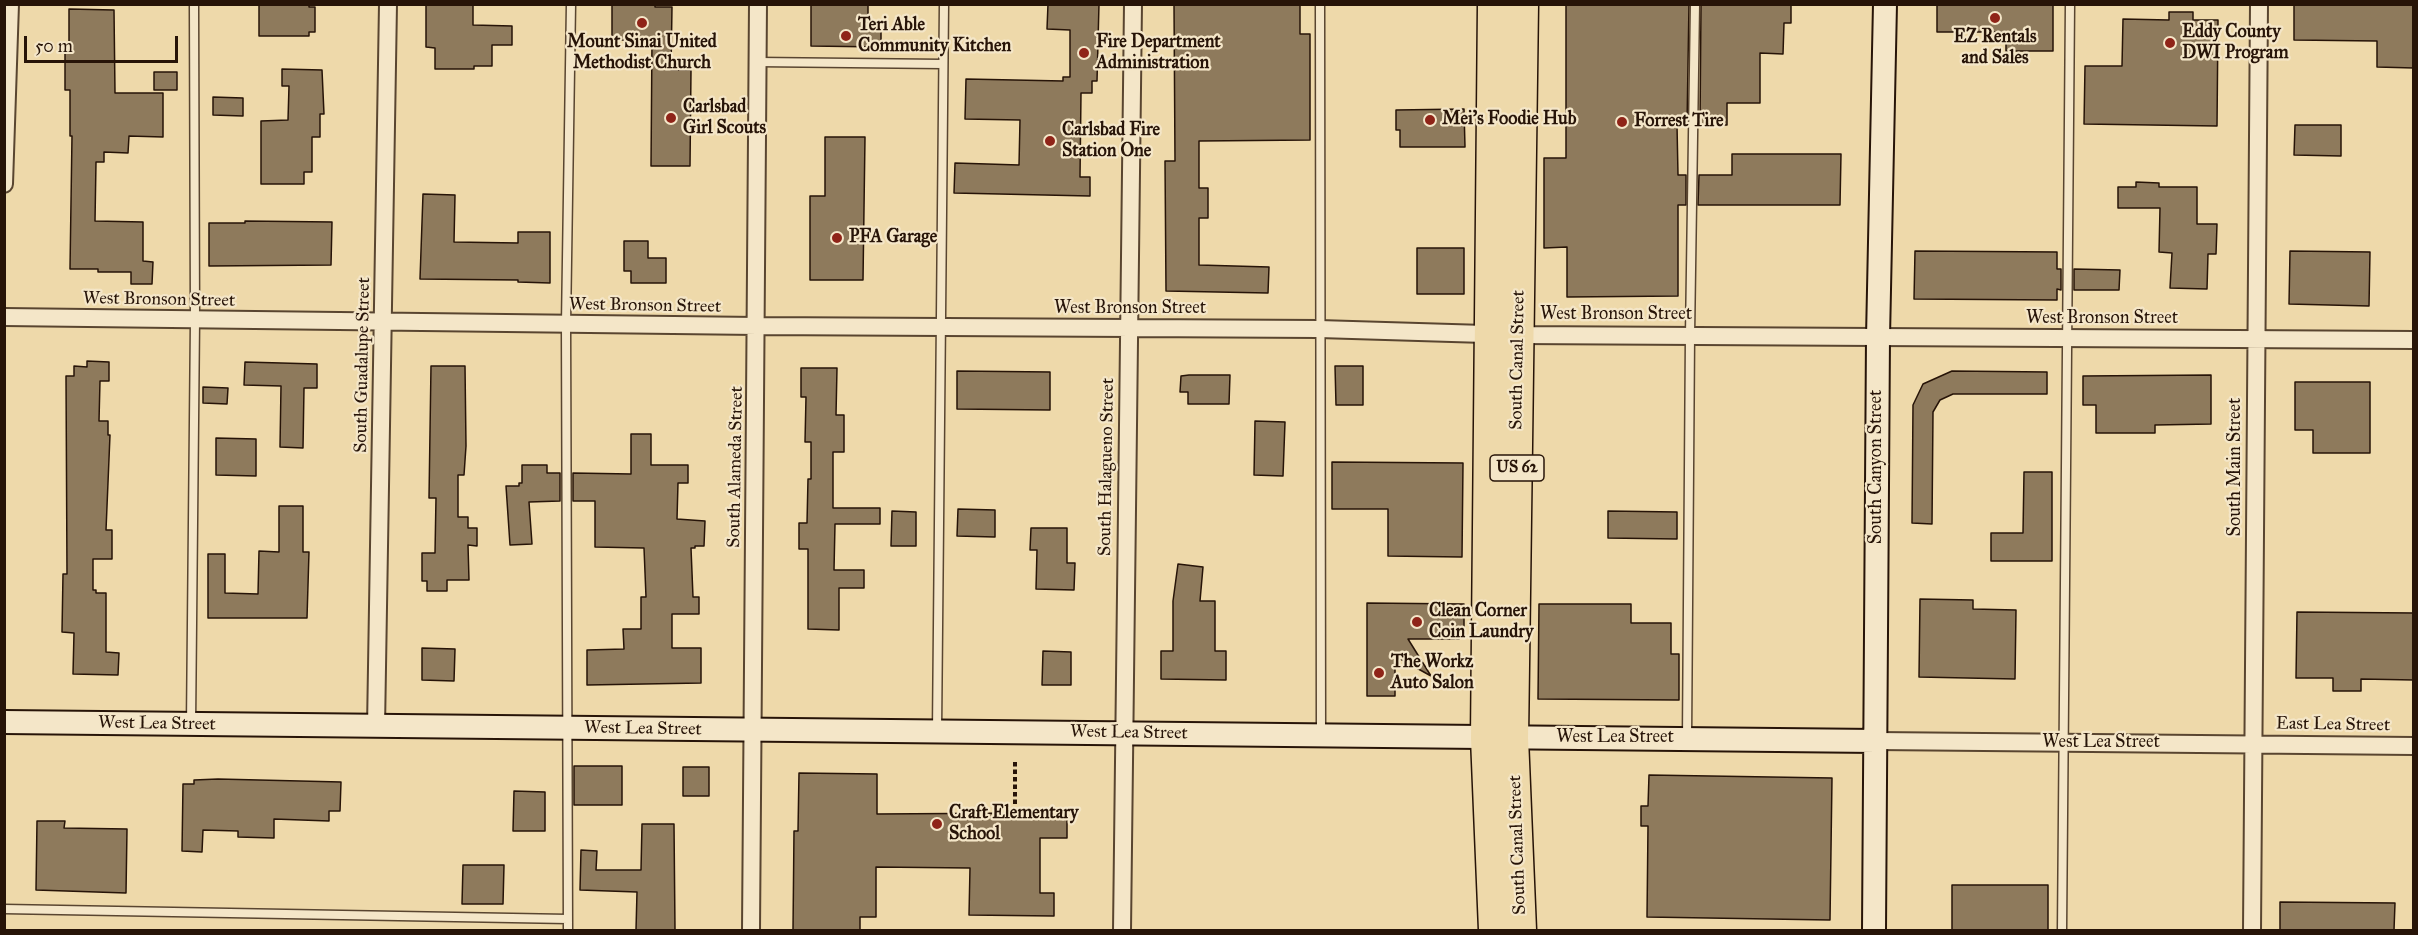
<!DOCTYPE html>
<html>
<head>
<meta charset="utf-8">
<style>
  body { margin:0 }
  #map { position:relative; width:2418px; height:935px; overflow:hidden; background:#eed9aa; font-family:"IM FELL Great Primer",serif }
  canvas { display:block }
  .frame { position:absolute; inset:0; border:6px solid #271408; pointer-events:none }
  .scale { position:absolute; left:24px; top:36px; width:154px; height:27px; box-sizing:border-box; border:3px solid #271408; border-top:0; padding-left:8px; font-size:18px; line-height:21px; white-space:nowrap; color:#271408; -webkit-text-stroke:4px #f4e6c8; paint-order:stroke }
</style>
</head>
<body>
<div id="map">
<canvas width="2418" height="935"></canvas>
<div class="frame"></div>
<div class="scale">50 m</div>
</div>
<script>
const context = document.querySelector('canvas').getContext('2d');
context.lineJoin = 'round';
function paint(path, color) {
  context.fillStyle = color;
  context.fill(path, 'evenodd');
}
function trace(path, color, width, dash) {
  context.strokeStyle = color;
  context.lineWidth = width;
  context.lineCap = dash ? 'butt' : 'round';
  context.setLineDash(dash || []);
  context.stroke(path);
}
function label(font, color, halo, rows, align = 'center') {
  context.font = font + ' "IM FELL Great Primer",serif';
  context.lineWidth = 4.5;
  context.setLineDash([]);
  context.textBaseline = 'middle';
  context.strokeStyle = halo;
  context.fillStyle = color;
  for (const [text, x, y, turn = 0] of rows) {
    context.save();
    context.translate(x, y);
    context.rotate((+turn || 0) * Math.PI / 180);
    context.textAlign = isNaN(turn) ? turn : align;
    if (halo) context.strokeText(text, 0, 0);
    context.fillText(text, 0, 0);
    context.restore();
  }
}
const building = new Path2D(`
  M 259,4 L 309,4 L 309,7 L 315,7 L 315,32 L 309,32 L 309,36 L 259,36 Z
  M 426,4 L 473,4 L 473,25 L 512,26 L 512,45 L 492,45 L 492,66 L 474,66 L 474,69 L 435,69 L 435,48 L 426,47 Z
  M 612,4 L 655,4 L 655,7 L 672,7 L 671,70 L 691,70 L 690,166 L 651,166 L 652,40 L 612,40 Z
  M 811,4 L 868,4 L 868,25 L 881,25 L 881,47 L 811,46 Z
  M 1048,4 L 1099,4 L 1097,81 L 1092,81 L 1092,93 L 1081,93 L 1080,177 L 1090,177 L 1090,196 L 954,193 L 955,163 L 1019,165 L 1020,120 L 965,119 L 966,79 L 1063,81 L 1063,77 L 1070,77 L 1070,30 L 1047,29 Z
  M 1174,4 L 1300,4 L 1300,34 L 1310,34 L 1310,140 L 1199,141 L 1199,188 L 1208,188 L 1208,218 L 1199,218 L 1199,265 L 1269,267 L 1268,293 L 1166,291 L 1165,161 L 1175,161 Z
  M 1566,4 L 1689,4 L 1687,125 L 1677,125 L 1678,175 L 1686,175 L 1686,205 L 1678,205 L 1678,296 L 1567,297 L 1567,247 L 1544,248 L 1544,158 L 1566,158 Z
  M 1701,4 L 1791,4 L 1791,23 L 1784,23 L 1783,54 L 1760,53 L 1760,103 L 1727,103 L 1727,125 L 1700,125 Z
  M 1937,4 L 2053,4 L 2053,51 L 2006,51 L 2006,32 L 1937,32 Z
  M 2294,4 L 2414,4 L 2414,68 L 2377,67 L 2377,41 L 2294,40 Z
  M 69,9 L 114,10 L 115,93 L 163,93 L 163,137 L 129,136 L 128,153 L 104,152 L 104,162 L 96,162 L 95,221 L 143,222 L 143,261 L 153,262 L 152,284 L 131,284 L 131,272 L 98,272 L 98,269 L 70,269 L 72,136 L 70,136 L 70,90 L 65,90 L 65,50 L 69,50 Z
  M 2169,12 L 2193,12 L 2193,20 L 2218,20 L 2217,126 L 2084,124 L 2085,66 L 2122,66 L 2123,19 L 2169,20 Z
  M 282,69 L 322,70 L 324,114 L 320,114 L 320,137 L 312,137 L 312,172 L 304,172 L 304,184 L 261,184 L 261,121 L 288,120 L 289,86 L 282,86 Z
  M 154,72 L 177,72 L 177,90 L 154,90 Z
  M 213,97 L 243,98 L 243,116 L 213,115 Z
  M 1464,109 L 1465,147 L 1400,147 L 1400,130 L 1396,130 L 1396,110 Z
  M 2295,125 L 2341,125 L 2341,156 L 2294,155 Z
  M 825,137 L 865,137 L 863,280 L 810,280 L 810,196 L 825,196 Z
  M 1732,154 L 1841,154 L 1840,205 L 1698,205 L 1699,175 L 1732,175 Z
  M 2136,182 L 2159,183 L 2159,187 L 2197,187 L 2197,224 L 2217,224 L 2216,254 L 2208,254 L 2207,289 L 2170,288 L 2172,253 L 2159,252 L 2160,208 L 2118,208 L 2118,187 L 2136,187 Z
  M 423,194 L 455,195 L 454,242 L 518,243 L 518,232 L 550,232 L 550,283 L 518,282 L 518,280 L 420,279 Z
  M 245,221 L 332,222 L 331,265 L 209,266 L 209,223 L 245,223 Z
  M 624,241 L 648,241 L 648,258 L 666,258 L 666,283 L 631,283 L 631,271 L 624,271 Z
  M 1417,248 L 1464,248 L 1464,294 L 1417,294 Z
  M 1915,251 L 2057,252 L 2057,269 L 2061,269 L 2061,290 L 2057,289 L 2057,300 L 1914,299 Z
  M 2290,251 L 2370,252 L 2369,306 L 2289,304 Z
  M 2074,269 L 2120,270 L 2119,290 L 2074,290 Z
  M 87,361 L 109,362 L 109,381 L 100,381 L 99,421 L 108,421 L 108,435 L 110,435 L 106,530 L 112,530 L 112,559 L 93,559 L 93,590 L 96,590 L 96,593 L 106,593 L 106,652 L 119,653 L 118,675 L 73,674 L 74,633 L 62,632 L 63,574 L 67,574 L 66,376 L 74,376 L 74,366 L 87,367 Z
  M 245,362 L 317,364 L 317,388 L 304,388 L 303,448 L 280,447 L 281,386 L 244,385 Z
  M 431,366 L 465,366 L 466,446 L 464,475 L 458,475 L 458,517 L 468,517 L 468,528 L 477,528 L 477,546 L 468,545 L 469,580 L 447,580 L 447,591 L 427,591 L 427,581 L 422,581 L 422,553 L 435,553 L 436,498 L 429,498 Z
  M 1335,366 L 1363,366 L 1363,405 L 1336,405 Z
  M 801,368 L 837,368 L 836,415 L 844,415 L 844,452 L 833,452 L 833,508 L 880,508 L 880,524 L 835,524 L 834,570 L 864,570 L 864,588 L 839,588 L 839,630 L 808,629 L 808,549 L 799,549 L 799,523 L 807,523 L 808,479 L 811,479 L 811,442 L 805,442 L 806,397 L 801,397 Z
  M 957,371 L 1050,372 L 1050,410 L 957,409 Z
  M 1952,371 L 2047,372 L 2047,394 L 1953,394 L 1940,400 L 1933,412 L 1932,524 L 1912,523 L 1913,405 L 1923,384 Z
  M 1189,375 L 1230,375 L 1229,404 L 1188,404 L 1188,392 L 1180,392 L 1181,376 Z
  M 2211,375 L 2211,424 L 2155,425 L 2155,433 L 2096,433 L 2096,405 L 2083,405 L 2083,376 Z
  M 2295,382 L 2370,382 L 2370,453 L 2313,453 L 2313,430 L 2295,430 Z
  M 203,387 L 228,388 L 227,404 L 203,403 Z
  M 1255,421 L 1285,422 L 1283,476 L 1254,475 Z
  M 631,434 L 651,434 L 651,465 L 688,465 L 688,483 L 678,483 L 677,519 L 705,521 L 704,546 L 695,546 L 695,548 L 691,548 L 693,597 L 699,597 L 699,614 L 672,614 L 672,648 L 701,648 L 701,683 L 587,685 L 587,650 L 624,649 L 623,629 L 641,629 L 641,597 L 646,597 L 644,548 L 595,547 L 595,501 L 573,501 L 573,473 L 631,474 Z
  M 216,438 L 256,439 L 256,476 L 216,475 Z
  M 1332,462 L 1463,463 L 1462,557 L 1388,556 L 1388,509 L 1332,509 Z
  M 522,465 L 547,465 L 547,473 L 560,473 L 560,501 L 529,502 L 532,544 L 510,545 L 506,486 L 519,486 L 519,483 L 522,483 Z
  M 2024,472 L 2052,472 L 2052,561 L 1991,561 L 1991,533 L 2023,533 Z
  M 279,506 L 303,506 L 303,552 L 309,552 L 307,618 L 208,618 L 208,554 L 225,554 L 225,593 L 258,594 L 259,551 L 279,552 Z
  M 958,509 L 995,510 L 995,537 L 957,536 Z
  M 892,511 L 916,512 L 916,546 L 891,546 Z
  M 1608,511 L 1677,512 L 1677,539 L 1608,538 Z
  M 1031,528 L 1067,528 L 1067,563 L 1075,563 L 1074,590 L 1036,589 L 1037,550 L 1030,550 Z
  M 1178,564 L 1203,567 L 1200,601 L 1215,601 L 1215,651 L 1226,651 L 1226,680 L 1161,679 L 1161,651 L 1173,651 L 1173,601 Z
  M 1920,599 L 1973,600 L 1973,609 L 2016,610 L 2015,679 L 1919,677 Z
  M 1367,603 L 1464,604 L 1464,635 L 1459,639 L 1408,639 L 1431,676 L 1395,656 L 1395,696 L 1367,696 Z
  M 1539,604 L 1631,604 L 1631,623 L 1671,623 L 1671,654 L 1679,654 L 1679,700 L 1538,699 Z
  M 2297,612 L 2414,613 L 2414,680 L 2361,679 L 2361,691 L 2333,691 L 2333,678 L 2296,678 Z
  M 422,648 L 455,649 L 454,681 L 422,680 Z
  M 1043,651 L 1071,652 L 1071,685 L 1042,685 Z
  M 574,766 L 622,766 L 622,805 L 574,805 Z
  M 683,767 L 709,767 L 709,796 L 683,796 Z
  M 799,773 L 877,774 L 877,814 L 1027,813 L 1027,815 L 1067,815 L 1067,838 L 1040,838 L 1040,893 L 1054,893 L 1054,916 L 969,915 L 970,868 L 876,867 L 876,917 L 860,917 L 860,930 L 793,930 L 794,831 L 798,831 Z
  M 1649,775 L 1832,778 L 1830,920 L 1647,917 L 1648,826 L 1641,826 L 1641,806 L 1648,806 Z
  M 218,779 L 341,782 L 340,811 L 329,811 L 329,821 L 274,819 L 274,838 L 238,837 L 238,831 L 203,830 L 202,852 L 182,851 L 183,784 L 194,784 L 194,780 Z
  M 514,791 L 545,792 L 545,831 L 513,831 Z
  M 37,821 L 65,821 L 64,828 L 127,829 L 126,893 L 36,890 Z
  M 642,824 L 674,824 L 675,930 L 636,930 L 637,892 L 580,890 L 581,850 L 597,851 L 596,870 L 641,870 Z
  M 463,865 L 504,865 L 503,904 L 462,904 Z
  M 1952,885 L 2048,885 L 2048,930 L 1952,930 Z
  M 2280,902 L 2395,903 L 2394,930 L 2280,930 Z`);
paint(building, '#8e7a5c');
trace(building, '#271408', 1.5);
const lane = new Path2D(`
  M 1320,4 L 1321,733
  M 757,62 L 943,64
  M 191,724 L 195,320 L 194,4
  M 937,731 L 944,4
  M 1687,738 L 1690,335 L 1695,4
  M 4,909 L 568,919
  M 568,930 L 566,324 L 571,4
  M 2062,930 L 2070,4`);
const street = new Path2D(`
  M 4,184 L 10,4
  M 4,317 L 757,326 L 1319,329 L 1518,335 L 2414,340
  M 376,727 L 388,4
  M 1876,741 L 2414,746
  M 751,930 L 758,4
  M 1122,930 L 1133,4
  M 2252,930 L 2259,4`);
const secondary = new Path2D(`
  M 4,722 L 1876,741
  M 1874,930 L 1878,337 L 1885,4`);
const highway = new Path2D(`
  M 1493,4 L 1486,738 L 1494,930
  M 1521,930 L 1513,738 L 1523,4`);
trace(lane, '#594530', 11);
trace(street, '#594530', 20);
trace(secondary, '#271408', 26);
trace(highway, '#271408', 33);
trace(new Path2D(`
  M 1015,762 L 1015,806`), '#271408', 4, [4.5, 3]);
trace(lane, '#f4e6c8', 8);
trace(street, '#f4e6c8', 16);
trace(secondary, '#f4e6c8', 22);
trace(highway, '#eed9aa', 30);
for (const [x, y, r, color] of [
  [1995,18,6,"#8f2418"],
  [642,23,6,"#8f2418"],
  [846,36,6,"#8f2418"],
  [2170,43,6,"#8f2418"],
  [1084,53,6,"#8f2418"],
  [671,118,6,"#8f2418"],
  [1430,120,6,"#8f2418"],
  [1622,122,6,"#8f2418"],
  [1050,141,6,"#8f2418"],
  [837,238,6,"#8f2418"],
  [1417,622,6,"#8f2418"],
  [1379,673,6,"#8f2418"],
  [937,824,6,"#8f2418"]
]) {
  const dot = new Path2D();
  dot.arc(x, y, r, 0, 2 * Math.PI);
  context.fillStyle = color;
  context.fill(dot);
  trace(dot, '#f4e6c8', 2);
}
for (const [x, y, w] of [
  [1517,468,54]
]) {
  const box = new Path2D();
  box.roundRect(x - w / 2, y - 13, w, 26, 4.5);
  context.fillStyle = '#f4e6c8';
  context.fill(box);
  trace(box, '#271408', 1.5);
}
label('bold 16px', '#271408', null, [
  ["US 62",1517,468]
]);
label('bold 18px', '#271408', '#f4e6c8', [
  ["Teri Able",858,26],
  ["Community Kitchen",858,47],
  ["Eddy County",2182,33],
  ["DWI Program",2182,54],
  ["EZ Rentals",1995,38,"center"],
  ["and Sales",1995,59,"center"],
  ["Mount Sinai United",642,43,"center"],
  ["Methodist Church",642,64,"center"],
  ["Fire Department",1096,43],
  ["Administration",1096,64],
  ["Carlsbad",683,108],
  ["Girl Scouts",683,129],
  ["Mei's Foodie Hub",1442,120],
  ["Forrest Tire",1634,122],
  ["Carlsbad Fire",1062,131],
  ["Station One",1062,152],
  ["PFA Garage",849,238],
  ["Clean Corner",1429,612],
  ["Coin Laundry",1429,633],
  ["The Workz",1391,663],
  ["Auto Salon",1391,684],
  ["Craft Elementary",949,814],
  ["School",949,835]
], 'left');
label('18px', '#271408', '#f4e6c8', [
  ["West Bronson Street",159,300,1],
  ["West Bronson Street",645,306,1],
  ["West Bronson Street",1130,309],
  ["West Bronson Street",1616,315],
  ["West Bronson Street",2102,319],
  ["South Canal Street",1518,360,-89],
  ["South Guadalupe Street",363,365,-89],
  ["South Alameda Street",736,467,-89],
  ["South Halagueno Street",1107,467,-89],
  ["South Canyon Street",1877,467,-90],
  ["South Main Street",2236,467,-90],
  ["West Lea Street",157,724,1],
  ["East Lea Street",2333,725,1],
  ["West Lea Street",643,729,1],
  ["West Lea Street",1129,733,1],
  ["West Lea Street",1615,738],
  ["West Lea Street",2101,743],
  ["South Canal Street",1518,845,-92]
]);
</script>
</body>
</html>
